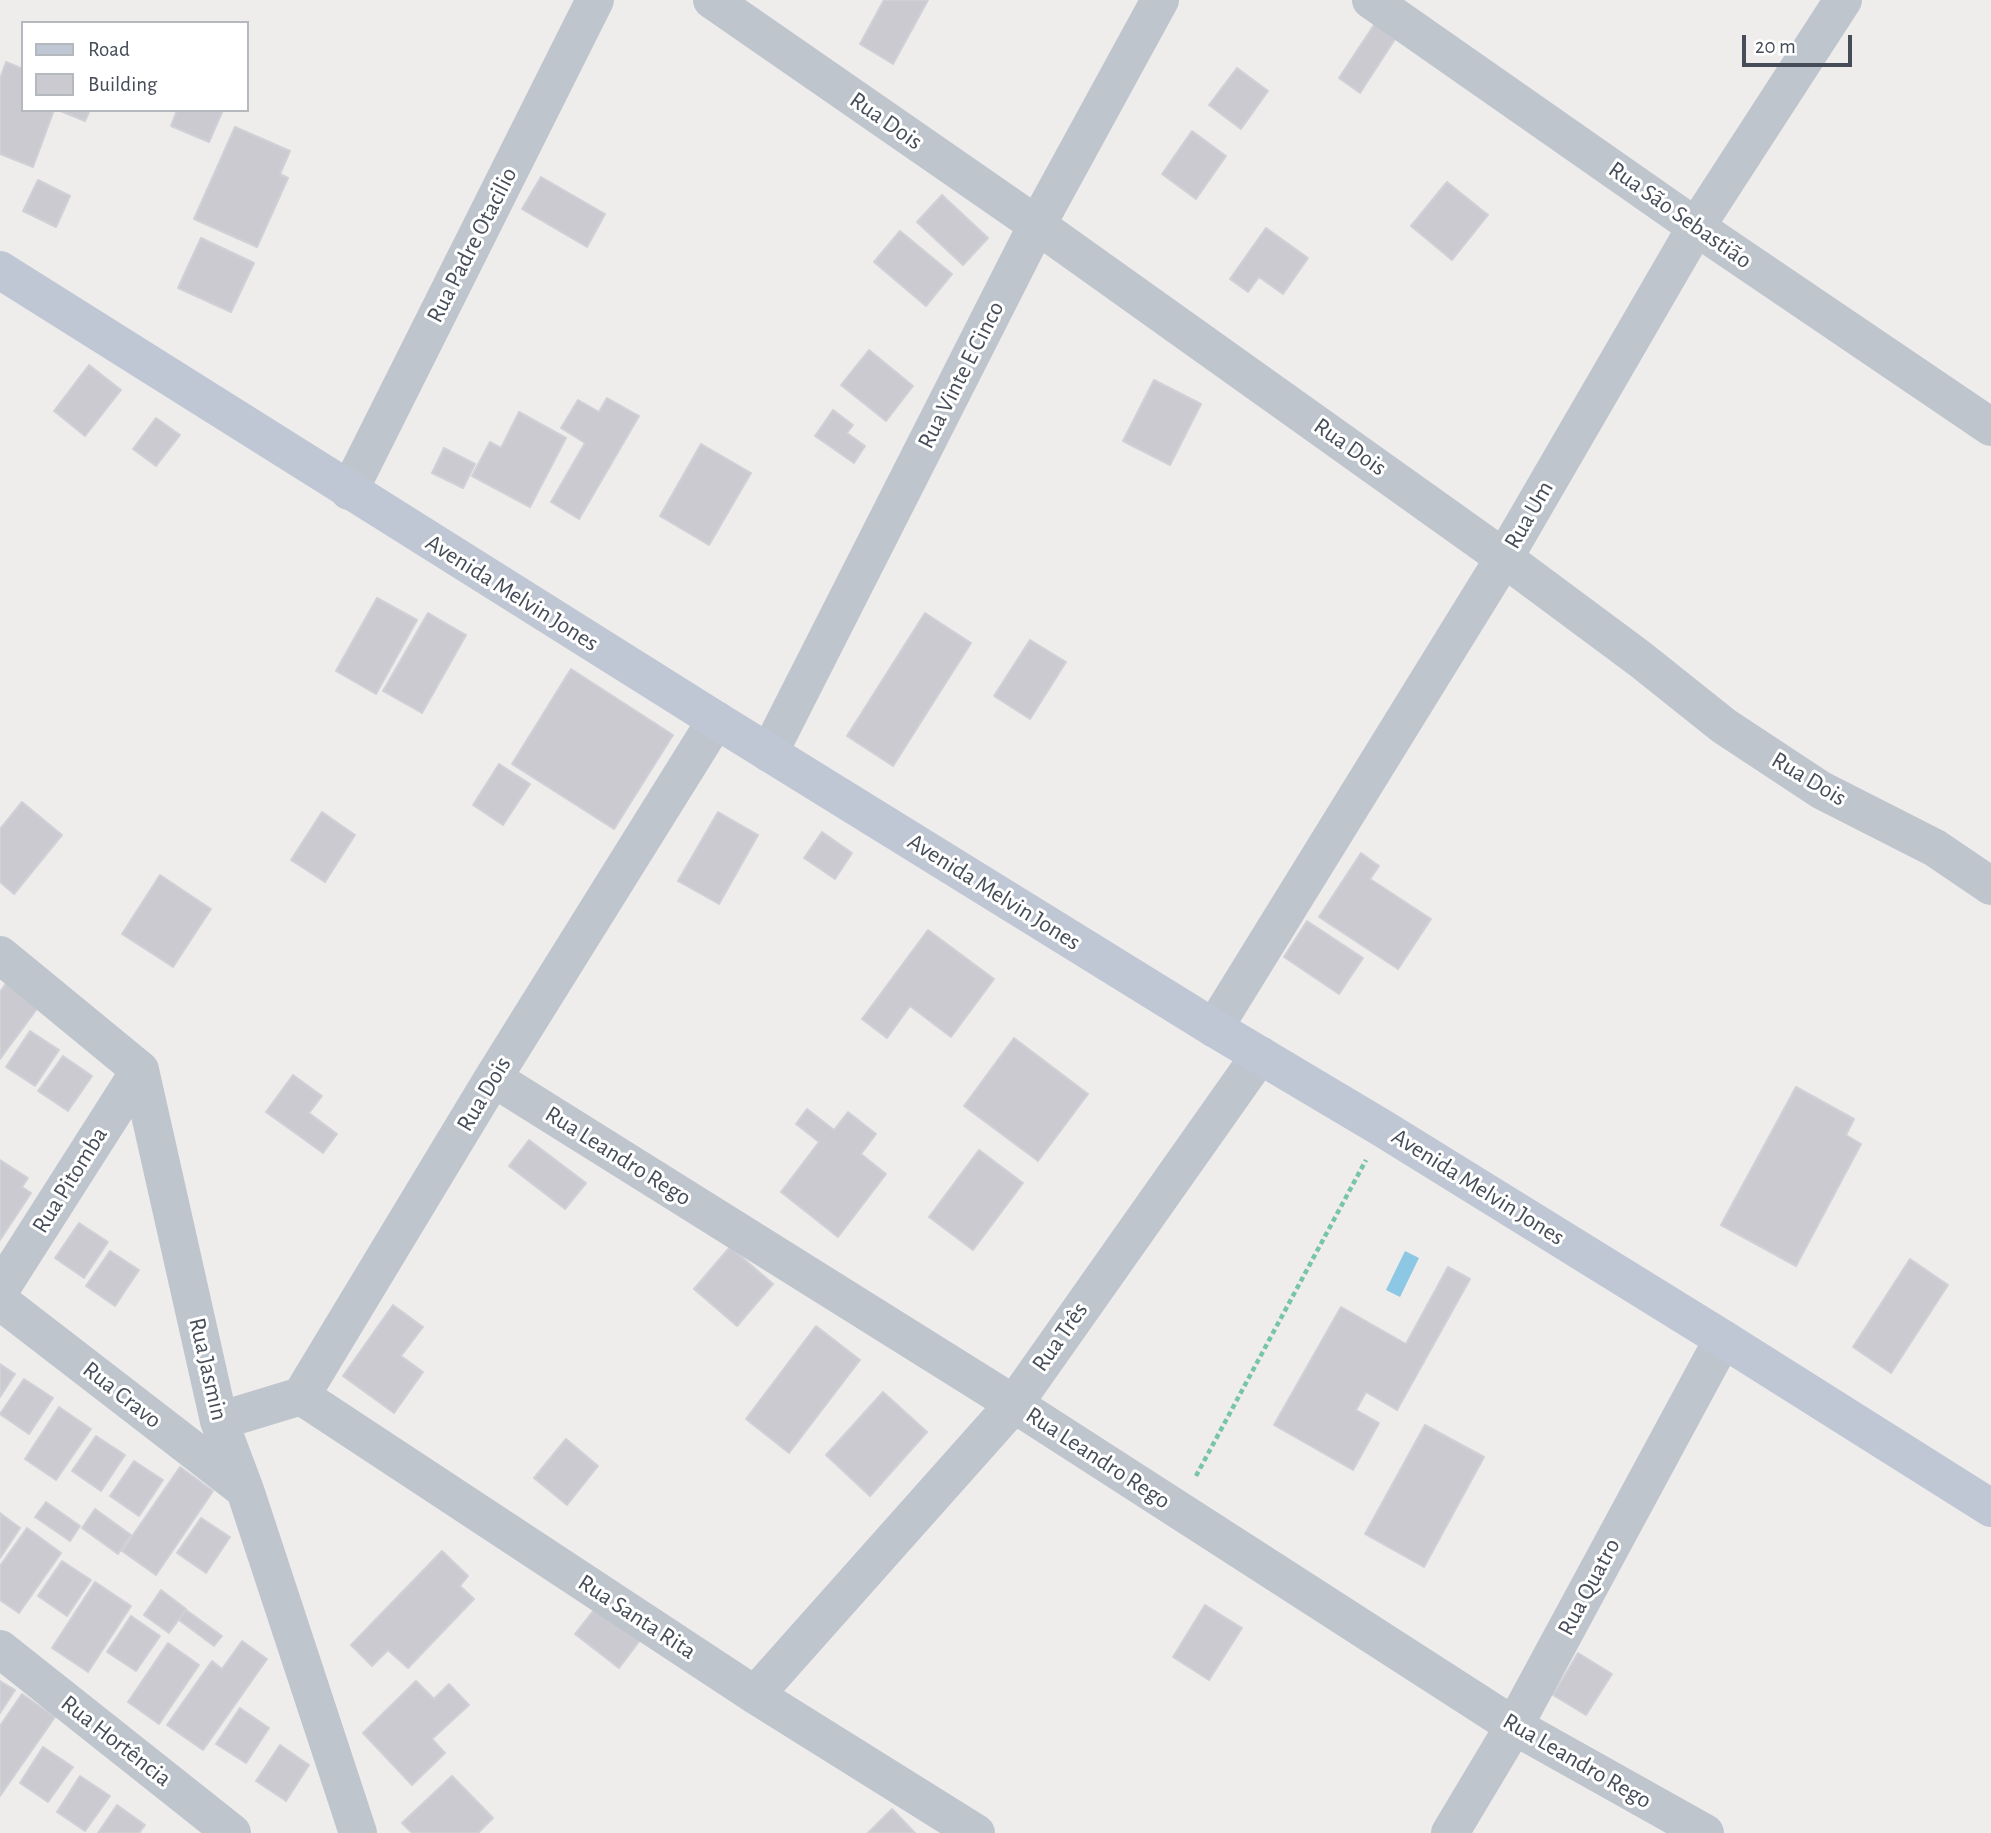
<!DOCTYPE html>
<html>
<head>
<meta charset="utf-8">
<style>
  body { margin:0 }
  #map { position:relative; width:1991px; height:1833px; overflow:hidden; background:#efecec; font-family:"Alegreya Sans",sans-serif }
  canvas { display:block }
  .legend { position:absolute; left:21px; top:21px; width:228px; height:91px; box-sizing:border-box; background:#fff; border:2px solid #b5b8bc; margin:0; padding:9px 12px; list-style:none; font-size:21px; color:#464d58 }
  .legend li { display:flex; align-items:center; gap:14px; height:35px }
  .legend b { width:35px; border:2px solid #b5b8bc }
  .scale { position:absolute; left:1742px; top:35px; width:110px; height:32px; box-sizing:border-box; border:4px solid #464d58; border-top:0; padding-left:9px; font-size:21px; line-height:24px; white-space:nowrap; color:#464d58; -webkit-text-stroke:5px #fff; paint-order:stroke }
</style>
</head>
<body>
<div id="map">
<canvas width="1991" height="1833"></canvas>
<ul class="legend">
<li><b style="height:9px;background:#bfc7d4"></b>Road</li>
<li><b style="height:19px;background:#cacad0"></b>Building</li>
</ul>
<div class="scale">20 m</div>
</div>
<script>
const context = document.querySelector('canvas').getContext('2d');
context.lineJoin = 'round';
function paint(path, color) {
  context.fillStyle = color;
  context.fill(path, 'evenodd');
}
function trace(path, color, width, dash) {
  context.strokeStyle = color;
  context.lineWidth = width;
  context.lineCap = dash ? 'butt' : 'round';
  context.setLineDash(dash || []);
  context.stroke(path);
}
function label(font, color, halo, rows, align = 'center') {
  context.font = font + ' "Alegreya Sans",sans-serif';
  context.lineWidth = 6;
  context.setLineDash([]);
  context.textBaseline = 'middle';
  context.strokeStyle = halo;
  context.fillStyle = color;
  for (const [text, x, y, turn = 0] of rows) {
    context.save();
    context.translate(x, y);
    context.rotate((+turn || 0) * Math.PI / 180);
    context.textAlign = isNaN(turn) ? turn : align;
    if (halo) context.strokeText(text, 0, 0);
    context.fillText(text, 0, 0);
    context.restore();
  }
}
paint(new Path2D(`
  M 1405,1251 L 1419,1258 L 1400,1297 L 1386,1290 Z`), '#8cc8e4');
const building = new Path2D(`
  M 884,0 L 928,0 L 893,64 L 860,44 Z
  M 1376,22 L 1397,36 L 1360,93 L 1339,78 Z
  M 6,62 L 23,69 L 23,110 L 54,110 L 33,167 L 0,154 L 0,79 Z
  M 1237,68 L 1268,91 L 1241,129 L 1209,105 Z
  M 58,110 L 90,110 L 85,121 Z
  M 177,110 L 223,110 L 209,142 L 171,126 Z
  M 235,127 L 290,151 L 280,174 L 288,178 L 257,247 L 194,219 Z
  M 1192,131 L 1226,156 L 1196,199 L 1162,174 Z
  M 541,177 L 605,214 L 587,247 L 522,209 Z
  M 38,180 L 70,196 L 56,227 L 23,211 Z
  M 1447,182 L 1488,215 L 1452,260 L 1411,226 Z
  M 942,195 L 988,238 L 963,265 L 917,222 Z
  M 1266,228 L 1308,258 L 1283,294 L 1259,277 L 1248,292 L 1230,279 Z
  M 900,231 L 952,274 L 926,306 L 874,262 Z
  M 201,238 L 254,263 L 231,312 L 178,288 Z
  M 869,350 L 913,386 L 886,421 L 841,385 Z
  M 89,365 L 121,390 L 85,436 L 54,411 Z
  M 1154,380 L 1201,404 L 1170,465 L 1123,441 Z
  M 607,398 L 639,416 L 579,519 L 551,502 L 585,443 L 561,428 L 578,400 L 599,412 Z
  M 833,410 L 853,425 L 847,433 L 865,446 L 854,463 L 815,436 Z
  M 519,412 L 566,438 L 530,507 L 472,476 L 490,442 L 501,448 Z
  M 156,418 L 180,435 L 156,466 L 133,449 Z
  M 701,444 L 751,473 L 709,545 L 660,516 Z
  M 444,448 L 475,464 L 463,488 L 432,473 Z
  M 377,598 L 417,620 L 376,694 L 336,671 Z
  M 428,613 L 466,635 L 422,713 L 383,691 Z
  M 925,613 L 971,643 L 893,766 L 847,736 Z
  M 1030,640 L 1066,662 L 1030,719 L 994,696 Z
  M 571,669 L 673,735 L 614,829 L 512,764 Z
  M 499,764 L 530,784 L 503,825 L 473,805 Z
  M 22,802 L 62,835 L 14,894 L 0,882 L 0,829 Z
  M 322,812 L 355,835 L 325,882 L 291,860 Z
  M 718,812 L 758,835 L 719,904 L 678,881 Z
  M 822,832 L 852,853 L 835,879 L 804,858 Z
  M 1361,853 L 1379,866 L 1370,879 L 1431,919 L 1398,969 L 1319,917 Z
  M 160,875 L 211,909 L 173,967 L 122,934 Z
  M 1307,921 L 1363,958 L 1339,994 L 1284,957 Z
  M 928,930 L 994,979 L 951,1037 L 910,1006 L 887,1038 L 862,1019 Z
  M 10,978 L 42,1002 L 0,1059 L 0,992 Z
  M 30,1031 L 59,1050 L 35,1086 L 6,1067 Z
  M 1014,1038 L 1088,1094 L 1038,1161 L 964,1106 Z
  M 63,1056 L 92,1076 L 68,1111 L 38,1091 Z
  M 293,1075 L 322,1096 L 309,1113 L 337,1134 L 323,1153 L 266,1112 Z
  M 1796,1087 L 1854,1119 L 1846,1135 L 1861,1144 L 1796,1266 L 1721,1225 Z
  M 807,1109 L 834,1130 L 848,1112 L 876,1134 L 861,1154 L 886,1174 L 838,1237 L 781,1192 L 819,1142 L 796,1124 Z
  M 529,1140 L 586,1183 L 565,1209 L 509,1166 Z
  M 979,1150 L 1023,1183 L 973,1250 L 929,1217 Z
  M 0,1160 L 28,1178 L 22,1187 L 31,1193 L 0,1240 Z
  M 79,1223 L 108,1242 L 84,1278 L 55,1258 Z
  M 730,1247 L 773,1284 L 737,1326 L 694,1289 Z
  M 110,1251 L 139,1270 L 115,1306 L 86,1286 Z
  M 1910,1259 L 1948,1285 L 1891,1373 L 1853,1347 Z
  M 1448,1267 L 1470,1279 L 1397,1410 L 1366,1392 L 1356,1410 L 1379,1423 L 1353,1470 L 1274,1425 L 1341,1307 L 1406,1344 Z
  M 393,1305 L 423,1327 L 401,1356 L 423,1372 L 394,1413 L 343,1376 Z
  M 816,1326 L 860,1360 L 789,1453 L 746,1419 Z
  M 0,1364 L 15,1374 L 0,1397 Z
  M 24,1379 L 53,1398 L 29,1434 L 0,1414 Z
  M 883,1392 L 927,1432 L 870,1496 L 826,1455 Z
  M 59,1407 L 91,1429 L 56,1480 L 25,1459 Z
  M 1425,1425 L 1484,1457 L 1424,1567 L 1365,1534 Z
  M 96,1436 L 125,1455 L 101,1491 L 72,1471 Z
  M 566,1439 L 598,1466 L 567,1505 L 534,1478 Z
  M 134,1461 L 163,1480 L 139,1516 L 110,1496 Z
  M 180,1467 L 213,1491 L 156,1575 L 122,1551 Z
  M 46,1502 L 80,1526 L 70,1541 L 35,1517 Z
  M 95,1509 L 131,1535 L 118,1554 L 82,1528 Z
  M 0,1513 L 20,1528 L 0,1558 Z
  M 201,1518 L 230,1537 L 206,1573 L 177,1553 Z
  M 27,1528 L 61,1553 L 19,1613 L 0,1600 L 0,1566 Z
  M 442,1551 L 468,1576 L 460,1586 L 474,1599 L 408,1668 L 388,1650 L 372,1666 L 351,1645 Z
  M 62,1561 L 91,1580 L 67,1616 L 38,1596 Z
  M 95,1582 L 131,1606 L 88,1672 L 52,1648 Z
  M 161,1590 L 186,1609 L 169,1633 L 144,1615 Z
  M 1205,1605 L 1242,1628 L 1209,1680 L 1173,1657 Z
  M 597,1606 L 641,1639 L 619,1668 L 575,1634 Z
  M 186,1610 L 222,1636 L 214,1646 L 179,1620 Z
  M 131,1616 L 160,1636 L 136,1671 L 107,1652 Z
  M 242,1641 L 267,1659 L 203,1750 L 167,1725 L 212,1661 L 222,1669 Z
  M 168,1643 L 199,1665 L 159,1724 L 128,1702 Z
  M 1578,1653 L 1612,1674 L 1586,1715 L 1553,1695 Z
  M 0,1681 L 15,1690 L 0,1713 Z
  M 416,1681 L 434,1699 L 449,1684 L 469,1705 L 432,1739 L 445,1753 L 412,1785 L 363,1733 Z
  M 22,1694 L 55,1717 L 0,1796 L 0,1726 Z
  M 240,1708 L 269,1728 L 246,1763 L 216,1744 Z
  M 280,1745 L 309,1765 L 286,1801 L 256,1781 Z
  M 43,1747 L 73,1767 L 48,1802 L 20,1783 Z
  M 80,1776 L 110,1796 L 85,1831 L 57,1812 Z
  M 452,1776 L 493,1818 L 478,1833 L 412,1833 L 402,1823 Z
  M 117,1805 L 145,1825 L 139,1833 L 98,1833 Z
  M 892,1809 L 915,1833 L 868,1833 Z`);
paint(building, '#cacad0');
trace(building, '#d0d1d7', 2);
trace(new Path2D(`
  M 1196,1476 L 1366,1160`), '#77c5a7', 4.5, [5, 3.5]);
trace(new Path2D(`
  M 712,0 L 1037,225 L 1504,558 L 1640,659 L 1724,726 L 1821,790 L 1935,848 L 1991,886
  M 1371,0 L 1696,227 L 1991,427
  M 349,491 L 595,0
  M 769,753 L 1037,225 L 1160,0
  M 0,955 L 140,1070 L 219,1421 L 245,1490 L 358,1833
  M 1214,1028 L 1504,558 L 1696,227 L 1843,0
  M 493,1078 L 1014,1404 L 1514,1726 L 1705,1833
  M 0,1290 L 140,1070
  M 0,1301 L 245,1490
  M 301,1396 L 755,1695 L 976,1833
  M 219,1421 L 301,1396 L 493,1078 L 716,720
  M 0,1649 L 232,1833
  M 755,1695 L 1014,1404 L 1260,1055
  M 1450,1833 L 1514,1726 L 1723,1339`), '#bec5cd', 38);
trace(new Path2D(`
  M 0,270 L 716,720 L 1214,1028 L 1382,1128 L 1723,1339 L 1991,1508`), '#bfc7d4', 38);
label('24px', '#464d58', '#fff', [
  ["Rua Dois",886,121,35],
  ["Rua São Sebastião",1680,215,35],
  ["Rua Padre Otacilio",472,245,-63],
  ["Rua Vinte E Cinco",961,375,-63],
  ["Rua Dois",1350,447,35],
  ["Rua Um",1529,515,-60],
  ["Avenida Melvin Jones",512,593,32],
  ["Rua Dois",1809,779,31],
  ["Avenida Melvin Jones",994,892,32],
  ["Rua Dois",484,1094,-59],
  ["Rua Leandro Rego",618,1156,32],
  ["Rua Pitomba",70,1180,-58],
  ["Avenida Melvin Jones",1478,1187,32],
  ["Rua Três",1060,1337,-55],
  ["Rua Jasmin",208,1369,77],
  ["Rua Cravo",122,1395,38],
  ["Rua Leandro Rego",1098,1458,33],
  ["Rua Quatro",1589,1587,-62],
  ["Rua Santa Rita",637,1617,33],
  ["Rua Hortência",116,1741,38],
  ["Rua Leandro Rego",1577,1761,30]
]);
</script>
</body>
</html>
